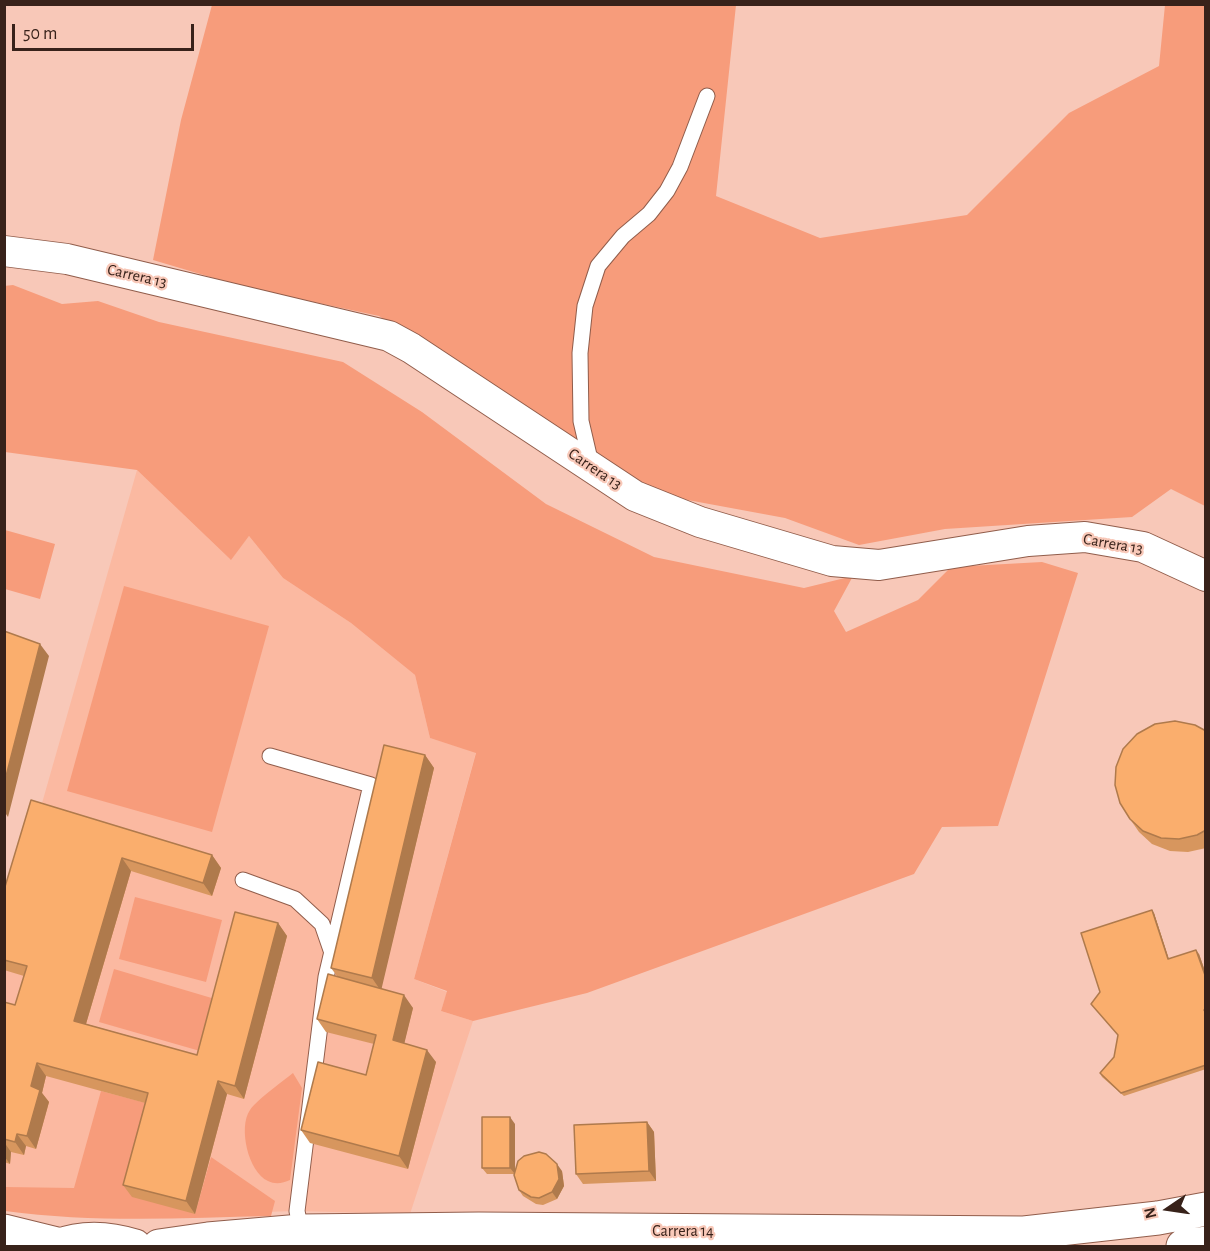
<!DOCTYPE html>
<html>
<head>
<meta charset="utf-8">
<style>
  body { margin:0 }
  #map { position:relative; width:1210px; height:1251px; overflow:hidden; background:#f8c8b8; font-family:"Alegreya Sans",sans-serif }
  canvas { display:block }
  .frame { position:absolute; inset:0; border:6px solid #38221a; pointer-events:none }
  .north { position:absolute; left:1138px; top:1179px; width:60px; height:60px; -webkit-text-stroke:4px #f8c8b8; paint-order:stroke; rotate:257deg; font-size:16px; font-weight:700; line-height:24px; text-align:center; color:#38221a }
  .north::after { content:''; display:block; margin:auto; width:21px; height:27px; background:#38221a; clip-path:polygon(50% 0,100% 100%,50% 72%,0 100%) }
  .scale { position:absolute; left:12px; top:24px; width:182px; height:27px; box-sizing:border-box; border:3px solid #38221a; border-top:0; padding-left:8px; font-size:18px; line-height:21px; white-space:nowrap; color:#38221a; -webkit-text-stroke:4px #f8c8b8; paint-order:stroke }
</style>
</head>
<body>
<div id="map">
<canvas width="1210" height="1251"></canvas>
<div class="frame"></div>
<div class="north">N</div>
<div class="scale">50 m</div>
</div>
<script>
const context = document.querySelector('canvas').getContext('2d');
context.lineJoin = 'round';
function paint(path, color) {
  context.fillStyle = color;
  context.fill(path, 'evenodd');
}
function trace(path, color, width, dash) {
  context.strokeStyle = color;
  context.lineWidth = width;
  context.lineCap = dash ? 'butt' : 'round';
  context.setLineDash(dash || []);
  context.stroke(path);
}
function label(font, color, halo, rows, align = 'center') {
  context.font = font + ' "Alegreya Sans",sans-serif';
  context.lineWidth = 4.5;
  context.setLineDash([]);
  context.textBaseline = 'middle';
  context.strokeStyle = halo;
  context.fillStyle = color;
  for (const [text, x, y, turn = 0] of rows) {
    context.save();
    context.translate(x, y);
    context.rotate((+turn || 0) * Math.PI / 180);
    context.textAlign = isNaN(turn) ? turn : align;
    if (halo) context.strokeText(text, 0, 0);
    context.fillText(text, 0, 0);
    context.restore();
  }
}
paint(new Path2D(`
  M 137,470 L 230,559 L 249,536 L 283,578 L 351,623 L 415,675 L 430,738 L 476,752 L 414,979 L 447,992 L 441,1011 L 473,1021 L 410,1214 L 297,1211 L 195,1214 L 5,1195 L 5,933 Z`), '#fbb9a1');
paint(new Path2D(`
  M 212,5 L 736,5 L 716,196 L 820,238 L 967,215 L 1069,113 L 1159,66 L 1165,5 L 1205,5 L 1205,506 L 1171,489 L 1132,517 L 945,529 L 859,545 L 785,518 L 666,496 L 561,435 L 379,316 L 244,287 L 153,260 L 181,120 Z
  M 13,285 L 62,304 L 98,301 L 159,322 L 343,362 L 422,412 L 546,504 L 654,557 L 804,588 L 853,576 L 834,611 L 846,632 L 918,600 L 951,567 L 1042,562 L 1078,573 L 998,826 L 942,827 L 914,874 L 587,993 L 473,1021 L 441,1011 L 447,991 L 414,979 L 476,753 L 430,738 L 415,675 L 351,623 L 283,578 L 249,536 L 231,560 L 137,470 L 5,452 L 4,286 Z
  M 5,530 L 55,544 L 40,599 L 5,589 Z
  M 124,586 L 269,626 L 212,832 L 67,791 Z
  M 135,897 L 222,920 L 206,982 L 119,959 Z
  M 114,969 L 215,999 L 200,1051 L 99,1022 Z
  M 293,1073 L 302,1088 L 290,1180 C 283,1183 276,1185 268,1181 C 248,1172 238,1127 250,1110 C 258,1099 282,1082 293,1073 Z
  M 101,1091 L 157,1106 L 195,1214 L 211,1157 L 275,1201 L 271,1216 C 183,1218 93,1223 5,1211 L 5,1187 L 74,1188 Z`), '#f79c7b');
const service = new Path2D(`
  M 591,464 L 581,421 L 580,353 L 585,306 L 598,266 L 623,236 L 649,214 L 667,191 L 680,167 L 707,96
  M 270,756 L 371,785 L 326,977 L 297,1211 L 301,1231
  M 243,880 L 295,899 L 322,924 L 332,953`);
const minor = new Path2D(`
  M 4,251 L 67,259 L 389,336 L 411,348 L 635,496 L 700,522 L 832,561 L 879,565 L 1028,541 L 1085,537 L 1143,547 L 1206,576`);
const secondary = new Path2D(`
  M 159,1246 L 208,1239 L 301,1231 L 479,1229 L 1024,1233 L 1158,1218 L 1206,1209
  M 1183,1246 L 1206,1243`);
const primary = new Path2D(`
  M 4,1231 L 61,1245
  M 57,1246 C 83,1236 110,1238 135,1246`);
trace(service, '#915d4b', 17);
trace(minor, '#915d4b', 32);
trace(secondary, '#915d4b', 35);
trace(primary, '#915d4b', 35);
trace(service, '#fff', 15);
trace(minor, '#fff', 30);
trace(secondary, '#fff', 33);
trace(primary, '#fff', 33);
paint(new Path2D(`
  M 1206,731 L 1206,848 L 1188,852 L 1170,851 L 1152,844 L 1139,832 L 1130,819 Z
  M 425,755 L 434,768 L 381,988 L 413,1008 L 404,1043 L 436,1062 L 408,1169 L 310,1143 L 301,1130 L 366,1075 L 374,1044 L 326,1032 L 317,1019 L 337,976 L 331,968 Z
  M 31,800 L 212,855 L 221,868 L 212,896 L 131,871 L 86,1024 L 197,1055 L 278,923 L 287,936 L 244,1099 L 227,1094 L 195,1214 L 132,1197 L 123,1185 L 145,1103 L 46,1076 L 42,1093 L 49,1102 L 36,1149 L 26,1146 L 24,1155 L 11,1152 L 10,1164 L 4,1162 L 4,1002 L 15,1005 L 24,976 L 4,970 L 4,890 Z
  M 1154,913 L 1169,959 L 1199,954 L 1206,974 L 1206,1069 L 1124,1096 L 1102,1077 L 1100,1073 L 1114,1057 L 1118,1036 Z
  M 647,1122 L 654,1132 L 656,1181 L 583,1184 L 576,1174 Z
  M 515,1124 L 515,1173 L 562,1171 L 564,1186 L 557,1199 L 543,1205 L 536,1204 L 523,1196 L 519,1190 L 514,1174 L 487,1174 L 482,1168 Z`), '#d7965e');
paint(new Path2D(`
  M 40,644 L 49,656 L 8,817 L 4,811 L 4,784 Z
  M 425,755 L 434,768 L 381,991 L 372,978 Z
  M 212,855 L 221,868 L 212,896 L 203,883 Z
  M 122,858 L 131,871 L 83,1034 L 74,1021 Z
  M 1152,910 L 1154,913 L 1170,963 L 1168,959 Z
  M 278,923 L 287,936 L 244,1099 L 235,1086 Z
  M 1196,950 L 1199,954 L 1206,974 L 1206,978 Z
  M 404,995 L 413,1008 L 402,1053 L 393,1040 Z
  M 427,1050 L 436,1062 L 408,1169 L 399,1156 Z
  M 37,1063 L 46,1076 L 42,1093 L 49,1102 L 36,1149 L 27,1136 L 31,1086 Z
  M 218,1081 L 227,1094 L 195,1214 L 186,1201 Z
  M 510,1117 L 515,1124 L 515,1174 L 510,1168 Z
  M 647,1122 L 654,1132 L 656,1181 L 649,1171 Z
  M 17,1134 L 26,1146 L 24,1155 L 15,1142 Z
  M 4,1142 L 11,1152 L 10,1164 L 4,1156 Z
  M 557,1164 L 562,1171 L 564,1186 L 557,1199 L 552,1192 Z`), '#af7a4c');
const building = new Path2D(`
  M 4,631 L 40,644 L 4,784 Z
  M 1175,721 L 1195,725 L 1206,731 L 1206,830 L 1197,835 L 1179,839 L 1161,838 L 1143,831 L 1130,819 L 1120,803 L 1115,785 L 1116,767 L 1123,749 L 1137,734 L 1155,724 Z
  M 384,745 L 425,755 L 372,978 L 331,968 Z
  M 31,800 L 212,855 L 203,883 L 122,858 L 74,1021 L 197,1055 L 235,912 L 278,923 L 235,1086 L 218,1081 L 186,1201 L 123,1185 L 148,1093 L 37,1063 L 31,1086 L 40,1090 L 27,1136 L 17,1134 L 15,1142 L 4,1139 L 4,1002 L 15,1005 L 27,966 L 4,960 L 4,890 Z
  M 1152,910 L 1168,959 L 1196,950 L 1206,978 L 1206,1009 L 1204,1010 L 1206,1013 L 1206,1065 L 1121,1093 L 1100,1073 L 1114,1057 L 1118,1035 L 1091,1004 L 1100,992 L 1081,933 Z
  M 328,974 L 404,995 L 393,1040 L 427,1050 L 399,1156 L 301,1130 L 318,1062 L 366,1075 L 376,1035 L 317,1019 Z
  M 482,1117 L 510,1117 L 510,1168 L 482,1168 Z
  M 647,1122 L 649,1171 L 576,1174 L 574,1125 Z
  M 539,1152 L 546,1154 L 557,1164 L 559,1179 L 552,1192 L 539,1198 L 531,1197 L 519,1190 L 514,1175 L 518,1161 L 524,1156 Z`);
paint(building, '#faae6d');
trace(building, '#af7a4c', 1.5);
label('16px', '#38221a', '#f8c8b8', [
  ["Carrera 13",137,276,13],
  ["Carrera 13",595,469,34],
  ["Carrera 13",1113,544,10],
  ["Carrera 14",683,1231]
]);
</script>
</body>
</html>
